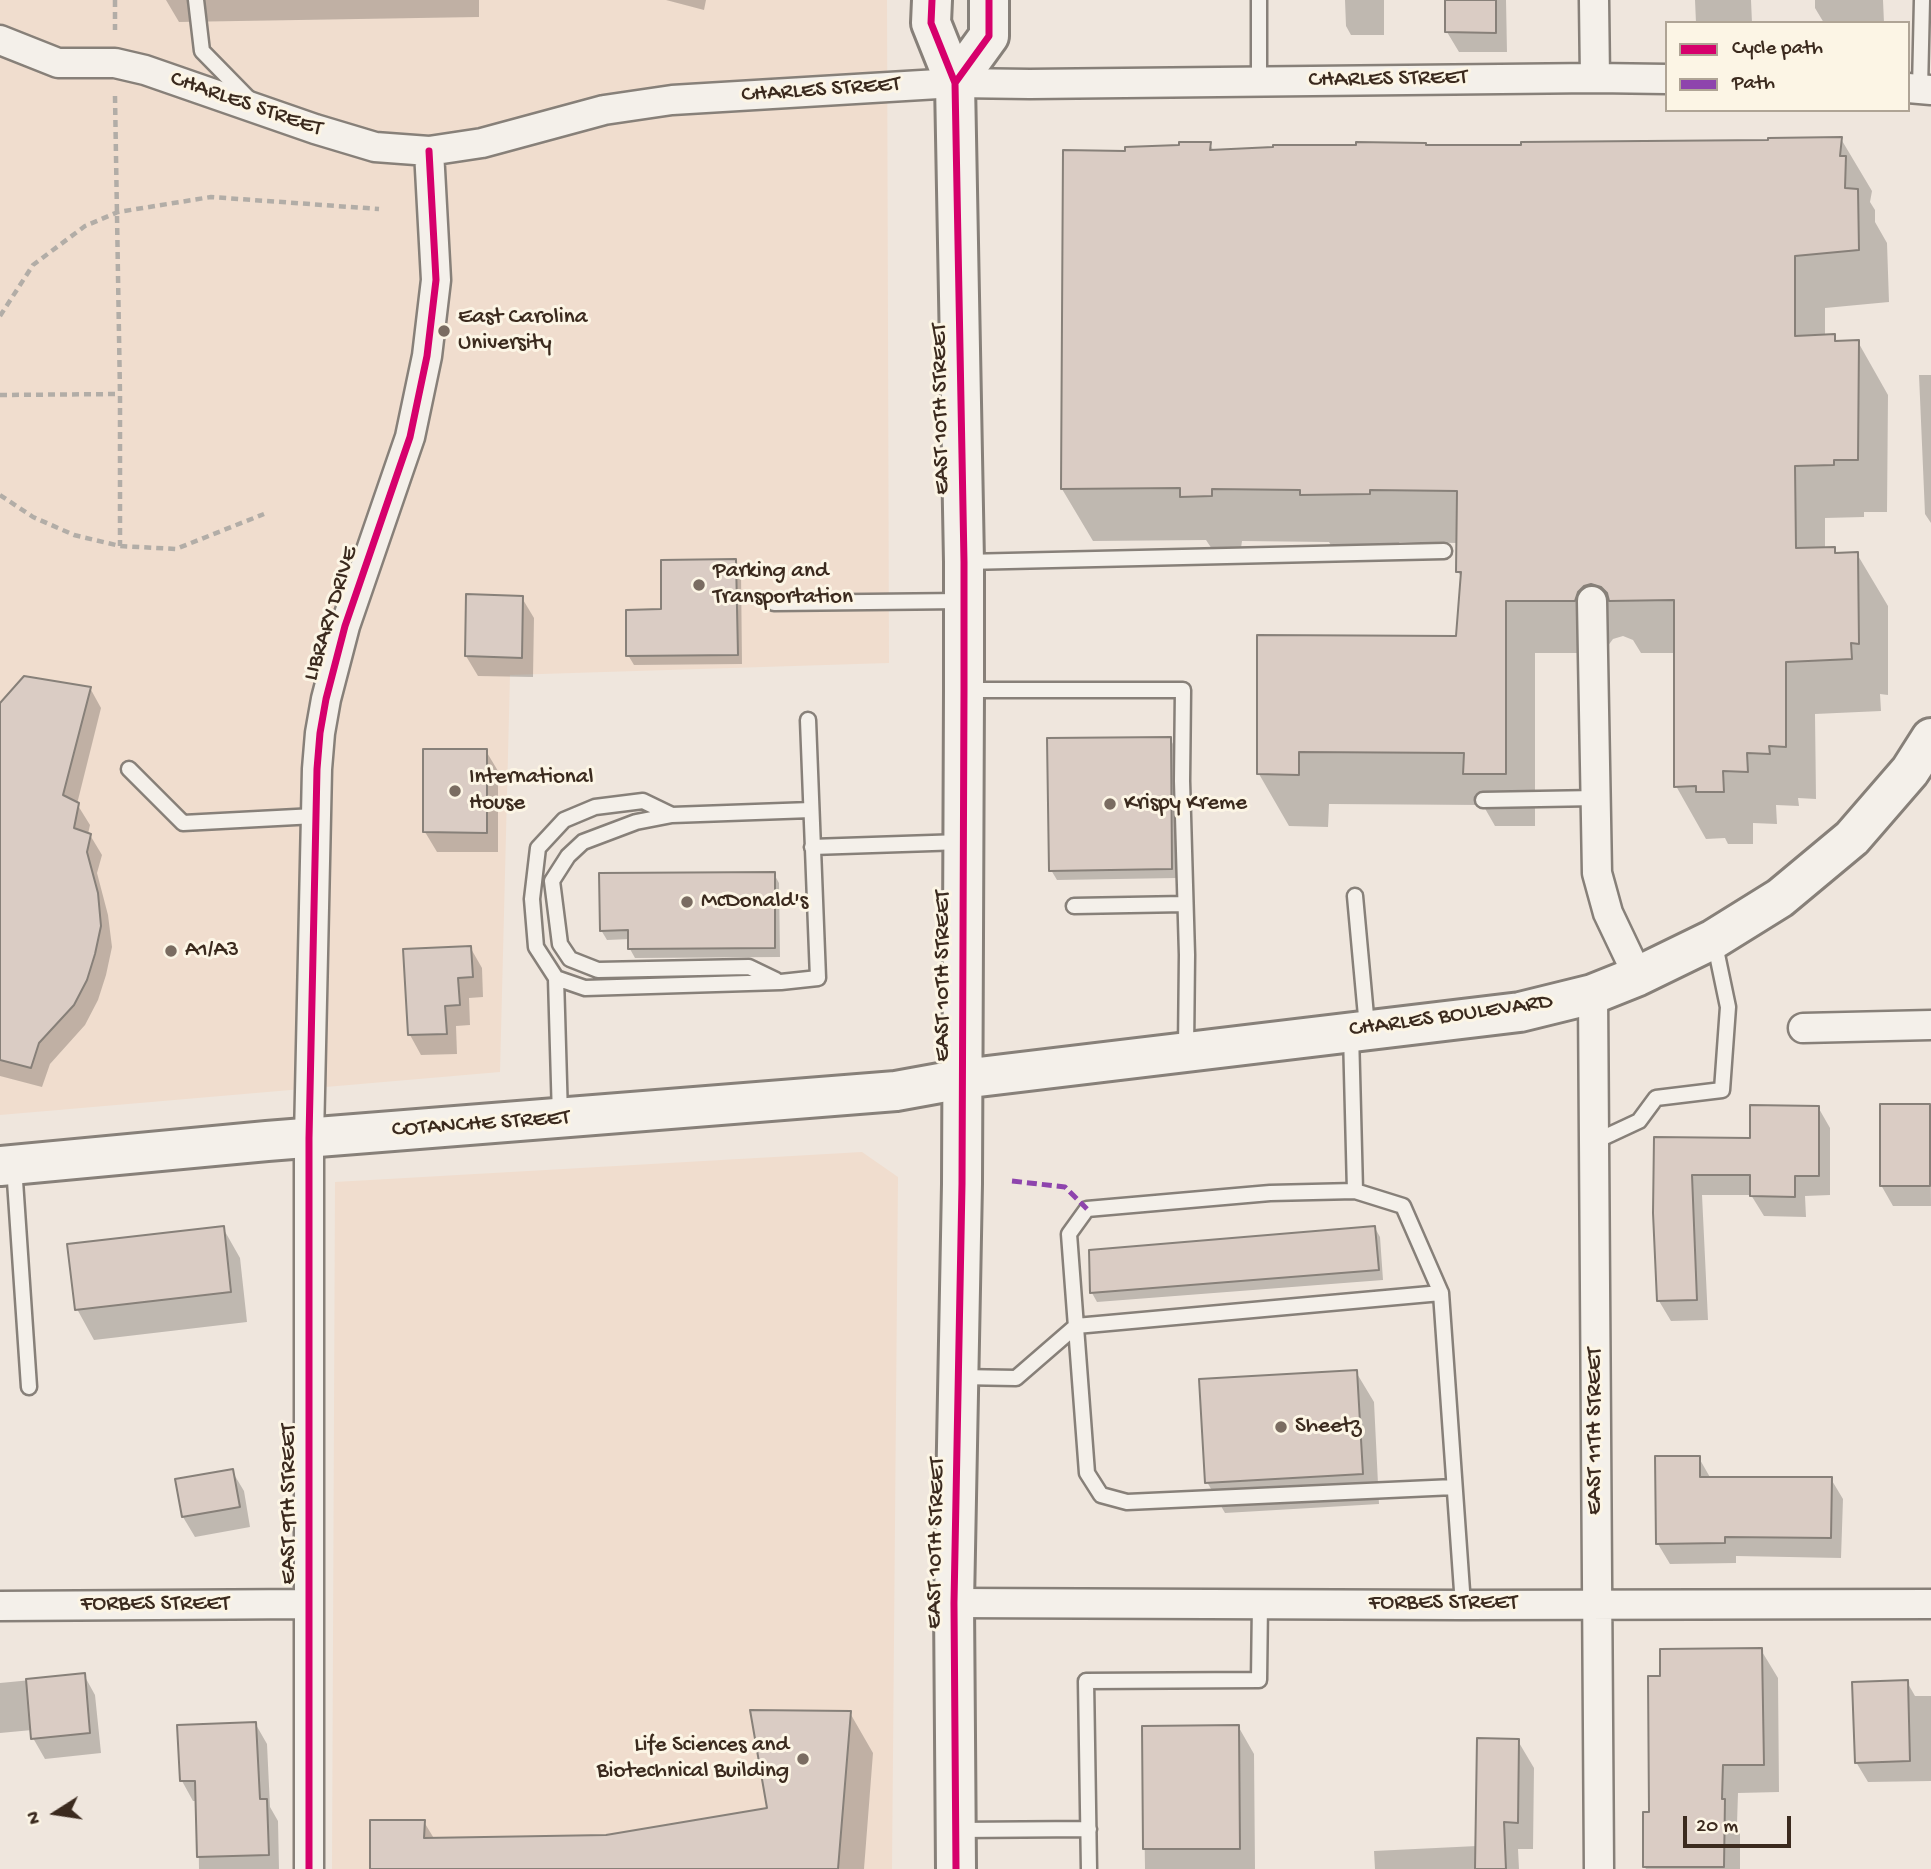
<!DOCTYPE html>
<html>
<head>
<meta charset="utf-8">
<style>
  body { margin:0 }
  #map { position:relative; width:1931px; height:1869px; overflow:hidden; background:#efe6dd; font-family:"Gochi Hand",sans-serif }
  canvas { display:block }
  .legend { position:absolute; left:1665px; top:21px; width:245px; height:91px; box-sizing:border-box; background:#fcf5e5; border:2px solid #afa495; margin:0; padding:9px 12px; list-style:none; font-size:21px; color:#3b2a1e }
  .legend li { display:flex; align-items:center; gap:14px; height:35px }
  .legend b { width:35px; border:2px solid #afa495 }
  .north { position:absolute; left:21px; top:1778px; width:70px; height:70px; -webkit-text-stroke:5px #fcf5e5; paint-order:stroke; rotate:258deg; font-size:19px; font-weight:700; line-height:28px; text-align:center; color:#3b2a1e }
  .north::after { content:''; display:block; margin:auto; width:24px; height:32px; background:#3b2a1e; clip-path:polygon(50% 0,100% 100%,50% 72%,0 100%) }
  .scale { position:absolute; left:1683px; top:1816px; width:108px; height:32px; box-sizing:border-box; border:4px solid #3b2a1e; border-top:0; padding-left:9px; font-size:21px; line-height:24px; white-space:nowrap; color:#3b2a1e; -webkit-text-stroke:5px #fcf5e5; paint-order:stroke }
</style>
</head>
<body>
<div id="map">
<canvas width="1931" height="1869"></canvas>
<ul class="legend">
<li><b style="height:9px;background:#d6006c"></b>Cycle path</li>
<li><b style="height:9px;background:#8e44ad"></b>Path</li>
</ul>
<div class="north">N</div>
<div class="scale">20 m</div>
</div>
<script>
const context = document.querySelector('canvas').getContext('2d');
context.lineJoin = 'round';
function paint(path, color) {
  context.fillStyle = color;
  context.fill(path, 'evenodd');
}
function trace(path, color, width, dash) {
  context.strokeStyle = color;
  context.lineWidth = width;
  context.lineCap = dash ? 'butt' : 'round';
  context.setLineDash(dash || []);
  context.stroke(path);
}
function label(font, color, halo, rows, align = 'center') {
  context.font = font + ' "Gochi Hand",sans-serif';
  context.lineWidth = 6;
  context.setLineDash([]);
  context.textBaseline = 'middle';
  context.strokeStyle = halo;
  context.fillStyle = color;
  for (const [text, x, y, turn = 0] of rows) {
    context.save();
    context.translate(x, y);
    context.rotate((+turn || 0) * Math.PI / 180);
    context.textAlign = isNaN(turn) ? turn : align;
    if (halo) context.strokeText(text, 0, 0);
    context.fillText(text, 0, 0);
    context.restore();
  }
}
paint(new Path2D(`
  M 0,0 L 887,0 L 889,663 L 510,675 L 500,1072 L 0,1115 Z
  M 862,1152 L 898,1177 L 892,1869 L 332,1869 L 335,1182 Z`), '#f0ddce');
paint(new Path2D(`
  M 166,0 L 479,0 L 479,17 L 179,22 Z
  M 666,0 L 706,0 L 704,10 Z
  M 1345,0 L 1384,0 L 1384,35 L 1351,35 L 1346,26 Z
  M 1447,0 L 1506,0 L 1507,52 L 1459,52 L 1447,32 Z
  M 1695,0 L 1751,0 L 1752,23 L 1696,23 Z
  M 1815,0 L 1883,0 L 1884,23 L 1824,23 L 1815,8 Z
  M 1841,139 L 1872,191 L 1870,202 L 1875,210 L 1875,222 L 1887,243 L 1889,302 L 1825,308 L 1825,337 L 1834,336 L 1837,343 L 1858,342 L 1888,395 L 1887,512 L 1864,512 L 1864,517 L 1825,518 L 1825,549 L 1834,549 L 1838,555 L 1857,554 L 1888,606 L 1888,695 L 1880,694 L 1881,711 L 1815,714 L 1816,799 L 1798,798 L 1799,806 L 1776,805 L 1777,824 L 1753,823 L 1753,844 L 1728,844 L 1725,838 L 1706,839 L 1676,786 L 1676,653 L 1641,653 L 1633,640 L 1623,636 L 1613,639 L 1607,647 L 1605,653 L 1535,653 L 1535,826 L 1495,826 L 1483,805 L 1329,804 L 1328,827 L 1289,826 L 1259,774 L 1458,638 L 1462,578 L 1458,572 L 1458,543 L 1399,542 L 1400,546 L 1332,547 L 1329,542 L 1242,541 L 1241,548 L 1212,549 L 1206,540 L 1093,541 L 1062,489 L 1127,153 L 1210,144 L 1214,152 L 1769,142 Z
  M 1919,375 L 1931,375 L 1931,523 L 1925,514 Z
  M 735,561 L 741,571 L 742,664 L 634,665 L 628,655 L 663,611 Z
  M 522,598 L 534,618 L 533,677 L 478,676 L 466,656 Z
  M 90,688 L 101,708 L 77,804 L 90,825 L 88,834 L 90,835 L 102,855 L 97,873 L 108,915 L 112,947 L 106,975 L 98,1000 L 85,1025 L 50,1064 L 42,1087 L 0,1076 L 0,705 Z
  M 1170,738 L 1175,748 L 1177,878 L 1057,880 L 1051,870 Z
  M 486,751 L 498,771 L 498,852 L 437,852 L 425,832 Z
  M 774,874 L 779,883 L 780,957 L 635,958 L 630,949 L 630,939 L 607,940 L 601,930 Z
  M 470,947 L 482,968 L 483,997 L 469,998 L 470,1025 L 456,1026 L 457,1054 L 421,1055 L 410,1035 Z
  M 1818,1107 L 1830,1128 L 1830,1195 L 1805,1196 L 1806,1217 L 1764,1216 L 1751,1195 L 1702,1195 L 1708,1320 L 1671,1321 L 1659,1301 L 1656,1139 L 1752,1140 Z
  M 1930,1108 L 1931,1206 L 1893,1206 L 1881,1185 Z
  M 223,1228 L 240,1258 L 247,1322 L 94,1340 L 77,1309 Z
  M 1375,1228 L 1380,1237 L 1383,1280 L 1097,1302 L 1092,1293 Z
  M 1356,1372 L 1374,1402 L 1379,1504 L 1225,1513 L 1207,1482 Z
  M 1699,1458 L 1711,1479 L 1831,1479 L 1843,1499 L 1841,1558 L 1736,1556 L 1736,1563 L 1670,1564 L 1658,1544 Z
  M 232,1471 L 244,1491 L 250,1527 L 195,1537 L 183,1517 Z
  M 1761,1650 L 1778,1678 L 1779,1792 L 1738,1793 L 1737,1824 L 1740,1829 L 1740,1869 L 1646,1869 L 1644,1866 L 1651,1813 Z
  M 84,1675 L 95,1695 L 101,1753 L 45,1759 L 33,1738 L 32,1730 L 0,1733 L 0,1683 Z
  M 1907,1682 L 1915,1696 L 1931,1696 L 1931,1781 L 1868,1782 L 1856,1762 Z
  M 850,1713 L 873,1753 L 864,1869 L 372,1869 L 424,1822 L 435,1840 L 606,1837 L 769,1810 Z
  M 255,1723 L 267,1744 L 270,1807 L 278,1821 L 279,1869 L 199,1869 L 198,1801 L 193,1801 L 182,1781 Z
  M 1238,1726 L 1254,1754 L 1255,1869 L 1145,1869 L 1143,1727 Z
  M 1518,1741 L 1534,1768 L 1533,1849 L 1518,1849 L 1519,1869 L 1375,1869 L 1374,1851 L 1477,1846 Z`), '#0003');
const building = new Path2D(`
  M 1445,0 L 1496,0 L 1496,33 L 1445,32 Z
  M 1842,137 L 1840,156 L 1846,156 L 1845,188 L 1858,189 L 1859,250 L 1795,256 L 1795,336 L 1835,334 L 1835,341 L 1859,340 L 1858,460 L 1834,460 L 1834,465 L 1795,466 L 1796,548 L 1835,547 L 1835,553 L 1858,552 L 1859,644 L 1851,643 L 1852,659 L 1786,662 L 1786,747 L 1769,746 L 1770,754 L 1747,753 L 1748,772 L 1723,771 L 1724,792 L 1696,792 L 1696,786 L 1674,787 L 1674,600 L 1609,601 L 1607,593 L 1601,587 L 1591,584 L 1584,586 L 1578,592 L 1575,601 L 1506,601 L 1506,774 L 1463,774 L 1464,753 L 1299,752 L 1299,775 L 1257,774 L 1257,635 L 1456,636 L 1461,572 L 1456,572 L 1457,491 L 1370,490 L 1370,494 L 1300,495 L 1300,490 L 1212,489 L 1212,496 L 1180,497 L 1180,488 L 1061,489 L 1063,150 L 1125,151 L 1125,147 L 1179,145 L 1179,142 L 1211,142 L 1210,150 L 1273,147 L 1273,145 L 1356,145 L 1356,142 L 1426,143 L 1426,145 L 1521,145 L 1521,142 L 1768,140 L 1768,138 Z
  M 736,559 L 738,655 L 626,656 L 626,610 L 661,609 L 661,560 Z
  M 466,594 L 523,596 L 522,658 L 465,656 Z
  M 24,676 L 91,687 L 63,795 L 79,803 L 74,828 L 91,834 L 87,852 L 98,893 L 101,926 L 95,954 L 87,980 L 74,1005 L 39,1043 L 31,1068 L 0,1060 L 0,703 Z
  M 1171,737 L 1172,869 L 1049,871 L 1047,738 Z
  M 423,749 L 487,749 L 487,833 L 423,832 Z
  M 775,872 L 775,948 L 628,949 L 628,930 L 600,931 L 599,873 Z
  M 471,946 L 473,977 L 458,978 L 460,1005 L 445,1006 L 447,1034 L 408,1035 L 403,949 Z
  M 1880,1104 L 1930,1104 L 1930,1186 L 1880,1186 Z
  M 1750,1105 L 1819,1106 L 1819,1176 L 1795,1176 L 1795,1197 L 1750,1196 L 1750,1175 L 1692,1175 L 1697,1300 L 1657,1301 L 1653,1213 L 1654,1137 L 1750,1138 Z
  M 224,1226 L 231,1292 L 75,1310 L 67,1244 Z
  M 1375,1226 L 1379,1270 L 1090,1293 L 1089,1250 Z
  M 1357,1370 L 1363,1474 L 1205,1483 L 1199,1379 Z
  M 1655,1456 L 1700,1456 L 1700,1477 L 1832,1477 L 1831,1538 L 1725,1537 L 1725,1543 L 1656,1544 Z
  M 233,1469 L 240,1507 L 182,1517 L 175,1479 Z
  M 1762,1648 L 1764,1765 L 1723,1765 L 1722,1799 L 1725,1799 L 1724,1867 L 1643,1867 L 1643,1812 L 1649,1812 L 1648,1676 L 1660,1676 L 1660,1649 Z
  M 85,1673 L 90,1733 L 31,1739 L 26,1679 Z
  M 1908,1680 L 1910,1761 L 1855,1763 L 1852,1682 Z
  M 750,1710 L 851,1711 L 838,1869 L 370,1869 L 370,1820 L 425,1820 L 424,1838 L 606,1835 L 767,1808 Z
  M 256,1722 L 260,1799 L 267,1799 L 269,1855 L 197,1857 L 195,1781 L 180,1781 L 177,1725 Z
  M 1239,1725 L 1240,1849 L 1143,1849 L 1142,1726 Z
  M 1477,1738 L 1519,1739 L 1518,1823 L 1504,1822 L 1506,1869 L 1475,1869 Z`);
paint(building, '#daccc4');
trace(building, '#878079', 2);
const service = new Path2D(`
  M 196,0 L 202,51 L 249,99
  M 1259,81 L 1259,0
  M 1920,89 L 1922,0
  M 965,562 L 1444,551
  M 774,603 L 962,601
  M 965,690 L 1183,690 L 1182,781 L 1187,955 L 1186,1050
  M 129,769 L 183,823 L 315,816
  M 1483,800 L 1596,798
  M 672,815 L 643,801 L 595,807 L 564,820 L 538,848 L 532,899 L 536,947 L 556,978 L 585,988 L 781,982 L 818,978 L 808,720
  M 812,847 L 962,842
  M 1355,896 L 1367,1027
  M 1074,906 L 1185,904
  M 556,978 L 560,1117
  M 776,980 L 749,967 L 598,970 L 570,959 L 560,944 L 552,881 L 568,856 L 583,842 L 636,822 L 672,815 L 811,810
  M 1351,1033 L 1355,1191 L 1403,1206 L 1441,1293 L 1463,1605
  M 1594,1142 L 1639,1121 L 1656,1098 L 1722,1090 L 1728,1007 L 1714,940
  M 14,1166 L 29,1387
  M 1355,1191 L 1270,1193 L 1087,1209 L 1069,1234 L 1087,1473 L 1101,1495 L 1127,1502 L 1454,1487
  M 959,1377 L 1016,1378 L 1076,1326 L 1441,1293
  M 957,1830 L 1089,1829
  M 1089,1869 L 1086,1681 L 1259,1680 L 1260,1603`);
const minor = new Path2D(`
  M 1594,0 L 1595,78
  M 0,40 L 58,63 L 115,63 L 145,70 L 315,129 L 375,147 L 429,151 L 482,143 L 604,110 L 672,100 L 955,83 L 1030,84 L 1595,78 L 1667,79
  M 1908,88 L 1931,90
  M 1592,601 L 1597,873 L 1608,913 L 1638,976
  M 1593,994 L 1599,1869
  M 1803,1028 L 1931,1025
  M 954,1603 L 1463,1605 L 1931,1604
  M 0,1606 L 309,1604
  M 309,1869 L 309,1138 L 317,769 L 320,733 L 326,699 L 345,626 L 410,437 L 427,356 L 436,280 L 429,151`);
const secondary = new Path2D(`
  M 0,1166 L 267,1141 L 896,1091 L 962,1079`);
const primary = new Path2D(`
  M 932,0 L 931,23 L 955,83 L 964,562 L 964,690 L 962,1184 L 954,1603 L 956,1869
  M 955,83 L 989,36 L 989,0
  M 962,1079 L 1520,1012 L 1593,994 L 1638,976 L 1714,939 L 1780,898 L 1852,838 L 1910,771 L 1931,738`);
trace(service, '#878079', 19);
trace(minor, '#878079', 33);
trace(secondary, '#878079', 44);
trace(primary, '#878079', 44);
trace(new Path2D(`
  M 115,0 L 115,30
  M 115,96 L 120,394 L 120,546
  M 0,316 L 33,265 L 85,226 L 118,212 L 211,197 L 379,209
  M 0,395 L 120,394
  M 0,495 L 33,517 L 74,535 L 120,546 L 176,549 L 264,514`), '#b2ada7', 4.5, [7, 5]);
trace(service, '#f4f0ea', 14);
trace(minor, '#f4f0ea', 28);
trace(secondary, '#f4f0ea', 38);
trace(primary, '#f4f0ea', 38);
trace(new Path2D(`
  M 1012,1181 L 1065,1187 L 1087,1209`), '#8e44ad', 5, [10, 5]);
trace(new Path2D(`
  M 932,0 L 931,23 L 955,83 L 964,562 L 964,690 L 962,1184 L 954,1603 L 956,1869
  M 955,83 L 989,36 L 989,0
  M 309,1869 L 309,1138 L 317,769 L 320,733 L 326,699 L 345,626 L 410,437 L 427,356 L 436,280 L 429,151`), '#d6006c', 7);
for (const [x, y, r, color] of [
  [444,331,7,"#7a6c61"],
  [699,585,7,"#7a6c61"],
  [455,791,7,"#7a6c61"],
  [1110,804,7,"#7a6c61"],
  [687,902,7,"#7a6c61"],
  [171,951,7,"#7a6c61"],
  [1281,1427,7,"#7a6c61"],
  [803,1759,7,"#7a6c61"]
]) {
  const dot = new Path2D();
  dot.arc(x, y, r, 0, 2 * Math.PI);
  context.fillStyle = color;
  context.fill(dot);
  trace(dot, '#fcf5e5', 2.5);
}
label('23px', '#3b2a1e', '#fcf5e5', [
  ["CHARLES STREET",1388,80,-1],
  ["CHARLES STREET",821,91,-4],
  ["CHARLES STREET",246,105,19],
  ["EAST 10TH STREET",942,409,-91],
  ["LIBRARY DRIVE",332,614,-73],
  ["EAST 10TH STREET",944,976,-90],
  ["CHARLES BOULEVARD",1451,1017,-8],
  ["COTANCHE STREET",481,1125,-4],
  ["EAST 11TH STREET",1596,1431,-90],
  ["EAST 9TH STREET",290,1504,-90],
  ["EAST 10TH STREET",937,1543,-89],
  ["FORBES STREET",1443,1604],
  ["FORBES STREET",155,1605]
]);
label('23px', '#3b2a1e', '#fcf5e5', [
  ["East Carolina",458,318],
  ["University",458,344],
  ["Parking and",713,572],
  ["Transportation",713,598],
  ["International",469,778],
  ["House",469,804],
  ["Krispy Kreme",1124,804],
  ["McDonald's",701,902],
  ["A1/A3",185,951],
  ["Sheetz",1295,1427],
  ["Life Sciences and",789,1746,"right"],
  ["Biotechnical Building",789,1772,"right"]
], 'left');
</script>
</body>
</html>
